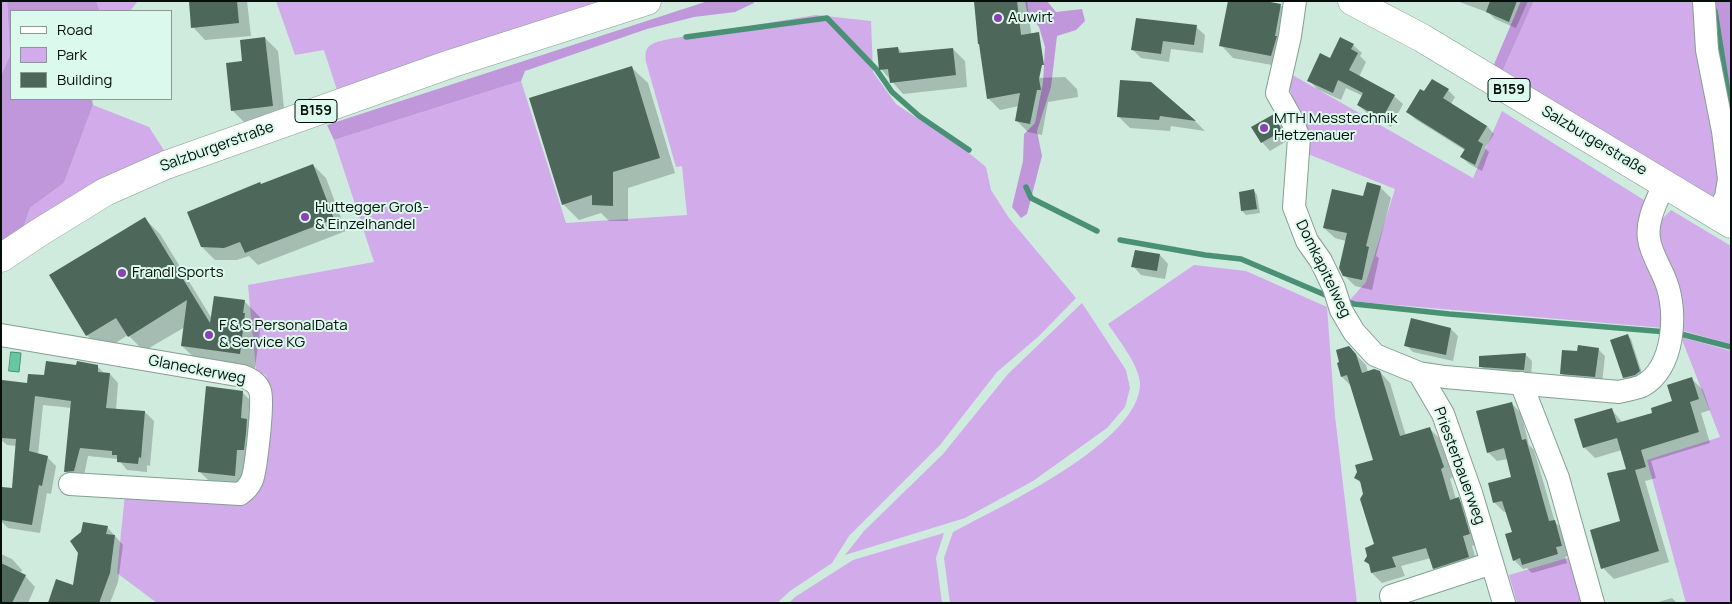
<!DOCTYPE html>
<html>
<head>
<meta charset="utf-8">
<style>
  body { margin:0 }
  #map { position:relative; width:1732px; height:604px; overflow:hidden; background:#ceebde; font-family:Manrope,sans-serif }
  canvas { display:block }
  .frame { position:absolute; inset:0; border:2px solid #050e0a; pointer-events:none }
  .legend { position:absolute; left:10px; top:10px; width:162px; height:90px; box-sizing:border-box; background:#dbf9ec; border:1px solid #859b92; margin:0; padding:6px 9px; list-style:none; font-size:15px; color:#050e0a }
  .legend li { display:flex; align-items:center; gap:10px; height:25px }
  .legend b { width:25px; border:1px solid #859b92 }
</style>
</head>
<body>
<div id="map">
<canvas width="1732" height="604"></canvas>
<div class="frame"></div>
<ul class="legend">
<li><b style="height:6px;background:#fff"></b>Road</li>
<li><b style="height:14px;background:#d2abeb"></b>Park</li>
<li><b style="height:14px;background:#4d675b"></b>Building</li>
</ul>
</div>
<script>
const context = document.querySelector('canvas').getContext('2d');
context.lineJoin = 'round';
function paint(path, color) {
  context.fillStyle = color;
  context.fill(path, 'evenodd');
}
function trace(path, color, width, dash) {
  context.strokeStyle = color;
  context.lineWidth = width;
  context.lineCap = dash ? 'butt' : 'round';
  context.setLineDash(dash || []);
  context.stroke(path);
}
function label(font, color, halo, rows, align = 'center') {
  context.font = font + ' Manrope,sans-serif';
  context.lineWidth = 4;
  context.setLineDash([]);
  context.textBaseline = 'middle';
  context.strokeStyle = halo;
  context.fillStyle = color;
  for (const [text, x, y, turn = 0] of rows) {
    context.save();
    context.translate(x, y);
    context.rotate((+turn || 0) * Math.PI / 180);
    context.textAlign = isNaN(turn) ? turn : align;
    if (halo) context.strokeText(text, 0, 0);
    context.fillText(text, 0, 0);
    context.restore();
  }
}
paint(new Path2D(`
  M 1,1 L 7,1 L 10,55 L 1,76 Z
  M 96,1 L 138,1 L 130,11 L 100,11 Z
  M 276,1 L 611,1 L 337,90 L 324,50 L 295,55 Z
  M 1534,1 L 1697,1 L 1725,173 L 1716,202 L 1503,70 Z
  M 816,15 L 871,21 L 873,72 L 896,104 L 969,153 L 986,167 L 991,190 L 1009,218 L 1076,298 L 1039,336 L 997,372 L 940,445 L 849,536 L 832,563 L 790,591 L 777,603 L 157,603 L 117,573 L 125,494 L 240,504 L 253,499 L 260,488 L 269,389 L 266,375 L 256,370 L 248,285 L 374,262 L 334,140 L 521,81 L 566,223 L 687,215 L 682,166 L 676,167 L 646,62 C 643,43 654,43 669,39 Z
  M 1289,73 L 1473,178 L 1502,111 L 1644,200 L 1639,228 L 1640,252 L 1660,290 L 1664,328 L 1349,301 L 1366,282 L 1395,189 L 1303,152 L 1304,129 L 1289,87 Z
  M 93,105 L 149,127 L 167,155 L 22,232 L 30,208 L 64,183 Z
  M 1671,210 L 1731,246 L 1731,344 L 1680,330 L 1658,238 L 1662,219 Z
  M 1194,265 L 1246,271 L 1327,307 L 1335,416 L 1357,603 L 950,603 L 944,558 L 953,532 C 998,508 1142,441 1140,383 C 1139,365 1118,339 1108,324 Z
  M 1082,303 L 1126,370 L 1130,388 L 1125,407 L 1107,428 L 1033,481 L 965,518 L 845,555 L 864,531 L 943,454 L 1008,374 Z
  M 1681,337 L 1731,351 L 1731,603 L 1686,603 L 1647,460 L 1720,437 Z
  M 944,533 L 936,558 L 942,603 L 789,603 L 795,597 L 853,560 Z
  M 1574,556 L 1587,603 L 1517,603 L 1509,575 Z`), '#d2abeb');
paint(new Path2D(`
  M 7,1 L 96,1 L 100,11 L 11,11 L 11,99 L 92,99 L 93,105 L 64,183 L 30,208 L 22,232 L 1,246 L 1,76 L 10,55 Z
  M 708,1 L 754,1 L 754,3 L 735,12 L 694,17 L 647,29 L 525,71 L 521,81 L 334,140 L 327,125 Z
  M 1025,1 L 1047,1 L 1056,12 L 1082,9 L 1085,21 L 1076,30 L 1057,36 L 1051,87 L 1037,131 L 1042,156 L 1027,214 L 1021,218 L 1012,207 L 1023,161 L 1024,134 L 1035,123 L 1043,83 L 1045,47 L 1039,27 L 1027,11 Z
  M 1521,1 L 1534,1 L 1503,70 L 1492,69 Z
  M 1713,1 L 1731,1 L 1731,125 L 1722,83 Z`), '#c197dc');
const water = new Path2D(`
  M 11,352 L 21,353 L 19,372 L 9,371 Z`);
paint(water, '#67c7a3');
trace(water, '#4a9075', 1);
paint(new Path2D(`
  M 190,1 L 247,1 L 251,36 L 205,40 L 193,27 Z
  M 974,1 L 1027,1 L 1037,78 L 1065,77 L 1077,89 L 1078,97 L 1048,102 L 1042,135 L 1028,132 L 1017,121 L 1019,106 L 1000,110 L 988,98 Z
  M 1457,1 L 1528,1 L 1516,28 L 1495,19 L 1489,13 Z
  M 1281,6 L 1293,18 L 1283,67 L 1233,58 L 1221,45 Z
  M 1196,27 L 1205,35 L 1203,53 L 1171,49 L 1169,62 L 1141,58 L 1132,49 Z
  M 265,38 L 278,51 L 285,118 L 245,123 L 232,110 L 243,62 Z
  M 1353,45 L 1362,53 L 1360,56 L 1366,62 L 1359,77 L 1394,96 L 1403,104 L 1391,127 L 1367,113 L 1358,105 L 1363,96 L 1346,88 L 1341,100 L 1317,89 L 1309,80 L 1331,59 Z
  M 898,48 L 903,54 L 953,49 L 965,61 L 967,87 L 903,94 L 881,69 Z
  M 632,68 L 648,83 L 675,173 L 628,188 L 628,221 L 609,221 L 601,213 L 579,220 L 563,204 Z
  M 1151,83 L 1196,122 L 1205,131 L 1171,126 L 1170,131 L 1130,128 L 1118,116 Z
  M 1448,90 L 1455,97 L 1451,104 L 1487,126 L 1494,134 L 1485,148 L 1489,152 L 1482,171 L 1469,164 L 1462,157 L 1466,151 L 1415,119 L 1408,112 L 1424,93 Z
  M 1274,116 L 1282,124 L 1290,139 L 1270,151 L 1262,142 Z
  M 313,165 L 326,178 L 346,231 L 258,265 L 249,256 L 237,260 L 215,260 L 202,247 L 261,185 Z
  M 1380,187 L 1391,198 L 1376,256 L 1379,258 L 1372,290 L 1355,286 L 1344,275 L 1346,241 L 1335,238 L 1324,228 Z
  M 1254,191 L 1257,195 L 1260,213 L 1246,215 L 1242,211 Z
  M 144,218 L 160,234 L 212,319 L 244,301 L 260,317 L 258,328 L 260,330 L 255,369 L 198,361 L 182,346 L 185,327 L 144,351 L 128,335 L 103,351 L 87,335 L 51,276 Z
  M 1136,251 L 1160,255 L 1168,264 L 1165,279 L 1141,275 L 1133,266 Z
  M 1451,329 L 1458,336 L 1453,361 L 1413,352 L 1406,345 Z
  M 1627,335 L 1631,339 L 1643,376 L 1628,381 L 1624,377 Z
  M 1348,347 L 1366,365 L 1368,372 L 1380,372 L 1390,383 L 1406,436 L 1429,428 L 1439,438 L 1453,477 L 1450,479 L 1456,499 L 1458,499 L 1468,509 L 1479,544 L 1472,546 L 1478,566 L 1444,578 L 1434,568 L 1431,558 L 1401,566 L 1405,576 L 1382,583 L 1372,573 L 1371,566 L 1366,561 L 1376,545 L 1362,484 L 1355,478 L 1375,461 L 1352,387 L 1342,377 L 1339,364 Z
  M 1598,349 L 1605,356 L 1602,383 L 1568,380 L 1561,373 L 1579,352 Z
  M 1525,354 L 1532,361 L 1531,377 L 1488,373 L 1481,366 Z
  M 97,366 L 105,374 L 110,374 L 118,383 L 116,410 L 145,412 L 154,421 L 150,466 L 147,465 L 147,472 L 127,470 L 118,459 L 88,456 L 83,480 L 74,481 L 66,472 L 72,408 L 43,405 L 38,455 L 47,457 L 56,466 L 51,494 L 47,493 L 40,533 L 8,528 L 1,521 L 1,506 L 4,488 L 13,490 L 17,446 L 7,445 L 1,440 L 1,392 L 77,367 Z
  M 1692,379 L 1703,390 L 1710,410 L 1701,413 L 1710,443 L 1651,461 L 1656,478 L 1645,481 L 1669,562 L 1614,579 L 1603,568 L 1622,522 L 1628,470 L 1622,450 L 1595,458 L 1584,447 L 1611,409 L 1623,423 L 1654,414 L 1674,402 Z
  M 242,392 L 254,404 L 247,487 L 212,484 L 200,472 Z
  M 1511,403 L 1521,413 L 1529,445 L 1534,450 L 1555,522 L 1563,530 L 1571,555 L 1565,557 L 1567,563 L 1532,573 L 1527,568 L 1523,569 L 1514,560 L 1514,533 L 1507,511 L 1504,512 L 1495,503 L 1513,478 L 1508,459 L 1497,461 L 1488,452 Z
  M 107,527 L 123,545 L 118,582 L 110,603 L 49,603 L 74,587 L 82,532 Z
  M 1,554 L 12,559 L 22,570 L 20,574 L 25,576 L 35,587 L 28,603 L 1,603 Z
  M 1672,598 L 1677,603 L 1655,603 Z`), '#0003');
trace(new Path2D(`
  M 1715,11 L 1731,111
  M 686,37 L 827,18 L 876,69 L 892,92 L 919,116 L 969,150
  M 1026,187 L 1031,198 L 1097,231
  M 1120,240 L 1205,255 L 1241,259 L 1330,297
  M 1344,301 L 1354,304 L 1449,314 L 1667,332
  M 1677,333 L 1731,347`), '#4a9075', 5.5);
paint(new Path2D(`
  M 189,1 L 237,1 L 239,23 L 191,28 Z
  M 974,1 L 1017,1 L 1021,35 L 1039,32 L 1044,65 L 1042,65 L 1039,79 L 1041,90 L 1037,90 L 1030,124 L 1015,121 L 1020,93 L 987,99 L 979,44 L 978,44 Z
  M 1228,1 L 1265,1 L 1281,4 L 1275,36 L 1277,36 L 1271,56 L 1219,46 Z
  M 1490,1 L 1517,1 L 1509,22 L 1486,12 Z
  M 1136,18 L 1197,25 L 1194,45 L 1163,41 L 1161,54 L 1131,50 Z
  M 265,37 L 273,106 L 231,111 L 226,63 L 242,61 L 240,40 Z
  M 1340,37 L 1354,44 L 1351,49 L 1358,53 L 1349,70 L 1395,95 L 1382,119 L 1357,105 L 1363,93 L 1338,80 L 1333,93 L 1307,81 L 1320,53 L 1330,58 Z
  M 898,47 L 899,53 L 953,48 L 956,75 L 890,83 L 888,69 L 879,70 L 877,49 Z
  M 632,66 L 660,158 L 613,172 L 613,206 L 592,205 L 592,195 L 562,205 L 529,98 Z
  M 1432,79 L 1449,89 L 1443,98 L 1487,126 L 1478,141 L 1483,144 L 1475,165 L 1460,157 L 1465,149 L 1406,112 L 1420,89 L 1424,91 Z
  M 1120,80 L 1151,82 L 1196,121 L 1160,116 L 1159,120 L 1117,117 Z
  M 1274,114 L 1282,131 L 1261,143 L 1251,127 Z
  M 313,164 L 334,219 L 245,253 L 240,242 L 224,248 L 201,247 L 187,212 L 260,182 L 261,184 Z
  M 1367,182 L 1381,186 L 1366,246 L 1369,247 L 1362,280 L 1343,276 L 1339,268 L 1347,233 L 1323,228 L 1332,189 L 1363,196 Z
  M 1254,189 L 1257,209 L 1241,211 L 1239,192 Z
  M 145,217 L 210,323 L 214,296 L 245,300 L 243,313 L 245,313 L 240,354 L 181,346 L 187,300 L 128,337 L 116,318 L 86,336 L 49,275 Z
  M 1135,250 L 1160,254 L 1157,271 L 1131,267 Z
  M 1411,318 L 1451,328 L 1446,355 L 1404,346 Z
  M 1628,334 L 1640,371 L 1635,375 L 1623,378 L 1610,340 Z
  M 1578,345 L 1599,348 L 1595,377 L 1560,374 L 1562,350 L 1577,351 Z
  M 1349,346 L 1356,354 L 1362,373 L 1374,369 L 1380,371 L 1400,436 L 1430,427 L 1444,467 L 1441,469 L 1450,500 L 1459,497 L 1470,534 L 1463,536 L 1469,557 L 1433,569 L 1426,548 L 1392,557 L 1396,567 L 1371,573 L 1369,564 L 1364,561 L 1367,556 L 1365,548 L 1374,544 L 1360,499 L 1363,494 L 1360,481 L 1354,478 L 1357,472 L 1355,465 L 1373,460 L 1347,375 L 1341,377 L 1337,363 L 1339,362 L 1336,350 Z
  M 1526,353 L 1524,370 L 1479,367 L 1479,356 Z
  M 46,361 L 76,365 L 77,361 L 98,365 L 98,372 L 110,373 L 106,408 L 145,411 L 141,458 L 139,457 L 138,464 L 117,462 L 117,455 L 112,455 L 112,451 L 80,448 L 74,471 L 64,472 L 71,401 L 35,396 L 29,451 L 48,456 L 42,486 L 39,485 L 32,525 L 1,520 L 2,487 L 12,488 L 16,439 L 1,438 L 2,380 L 27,383 L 28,374 L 44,375 Z
  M 1692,377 L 1699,399 L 1690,402 L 1699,432 L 1641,450 L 1646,467 L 1635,470 L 1659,551 L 1601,569 L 1590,530 L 1620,521 L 1607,473 L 1626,469 L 1617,438 L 1583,448 L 1574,419 L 1612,408 L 1617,423 L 1652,413 L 1651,408 L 1672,401 L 1667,385 Z
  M 206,386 L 243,391 L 241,418 L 247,419 L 246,433 L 244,450 L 237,450 L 235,476 L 198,472 Z
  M 1512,402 L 1522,440 L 1526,439 L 1549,521 L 1555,520 L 1562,546 L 1556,547 L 1558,554 L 1522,565 L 1520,558 L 1513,561 L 1505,534 L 1512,532 L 1502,501 L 1493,503 L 1488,483 L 1511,477 L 1504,448 L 1487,453 L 1476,411 Z
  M 83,522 L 108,526 L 106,534 L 115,535 L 110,573 L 99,603 L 48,603 L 56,579 L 73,585 L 78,553 L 70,541 L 81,532 Z
  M 1,563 L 26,575 L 12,603 L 1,603 Z`), '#4d675b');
const minor = new Path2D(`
  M 1295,1 L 1290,36 L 1277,93 L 1291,118 L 1299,138 L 1294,207 L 1307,241 L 1321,261 L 1334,288 L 1341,310 L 1354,332 L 1375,355 L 1419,373 L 1445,377 L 1619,392 C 1626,390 1635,389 1642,386 C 1674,369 1678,313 1666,282 C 1661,268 1651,254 1649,239 C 1646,220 1657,201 1664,184
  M 1704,1 L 1707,50 L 1723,131 L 1729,179 L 1726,197 L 1716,215
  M 1,335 L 243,376 C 251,380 257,382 260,391 C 264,400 256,469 252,480 C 249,487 246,490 240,494 L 70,484
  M 1419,373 L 1443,414 L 1471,493 L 1504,603
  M 1521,383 L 1558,478 L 1593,603
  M 1391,596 L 1492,563`);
const major = new Path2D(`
  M 1352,1 L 1422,38 L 1731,224
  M 1,258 L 40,232 L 105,192 L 166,165 L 450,64 L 647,1`);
trace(minor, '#839f93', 24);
trace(major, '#839f93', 29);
trace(minor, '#fff', 22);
trace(major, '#fff', 28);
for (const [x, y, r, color] of [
  [998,18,5,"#8b41b3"],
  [1264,128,5,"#8b41b3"],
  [305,217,5,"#8b41b3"],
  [122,273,5,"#8b41b3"],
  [209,335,5,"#8b41b3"]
]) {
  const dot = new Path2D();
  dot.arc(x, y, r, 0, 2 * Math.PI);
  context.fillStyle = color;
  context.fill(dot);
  trace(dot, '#dbf9ec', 2);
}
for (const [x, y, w] of [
  [1509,90,42],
  [316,111,42]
]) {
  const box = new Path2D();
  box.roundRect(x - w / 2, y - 11.5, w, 23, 4);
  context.fillStyle = '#dbf9ec';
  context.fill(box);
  trace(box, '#050e0a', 1);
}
label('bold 14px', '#050e0a', null, [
  ["B159",1509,90],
  ["B159",316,111]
]);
label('15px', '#050e0a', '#dbf9ec', [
  ["Auwirt",1008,18],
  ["MTH Messtechnik",1274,119],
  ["Hetzenauer",1274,136],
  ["Huttegger Groß-",315,208],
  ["& Einzelhandel",315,225],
  ["Frandl Sports",132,273],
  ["F & S PersonalData",219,326],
  ["& Service KG",219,343]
], 'left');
label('15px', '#050e0a', '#dbf9ec', [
  ["Salzburgerstraße",1594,141,31],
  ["Salzburgerstraße",217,147,-20],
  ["Domkapitelweg",1323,269,64],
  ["Glaneckerweg",197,370,11],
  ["Priesterbauerweg",1459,466,70]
]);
</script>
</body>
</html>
